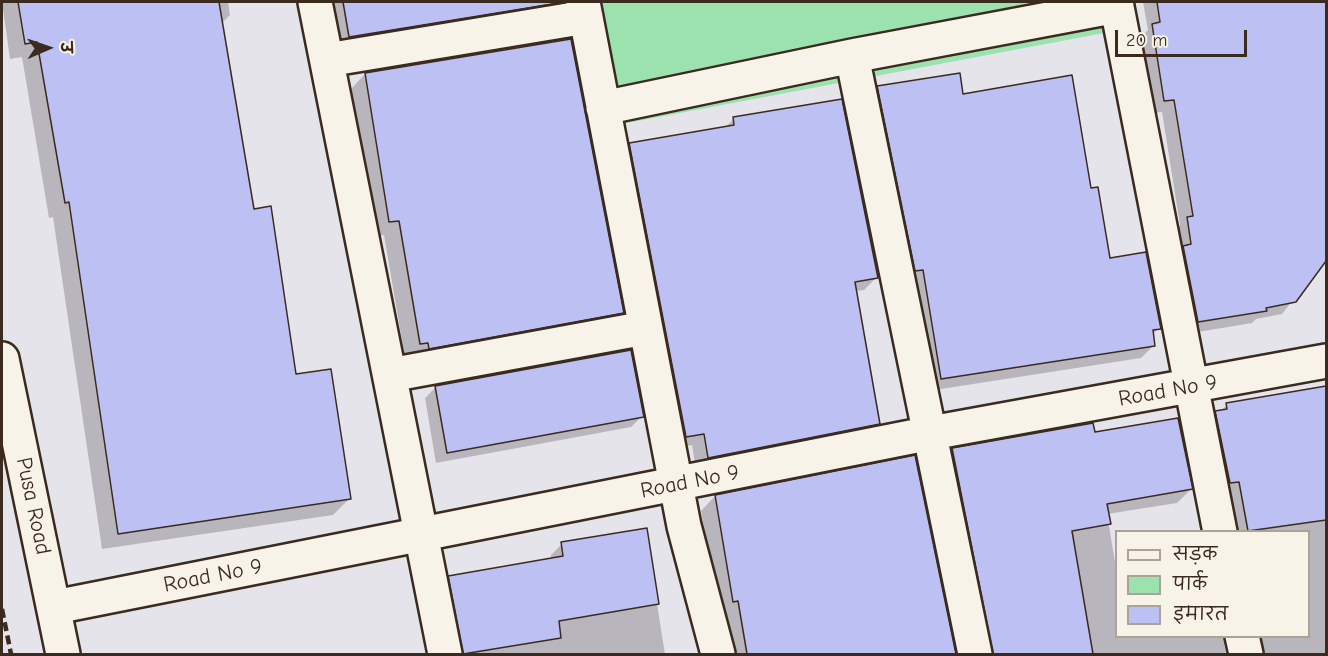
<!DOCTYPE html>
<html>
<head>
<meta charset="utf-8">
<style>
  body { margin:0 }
  #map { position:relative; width:1328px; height:656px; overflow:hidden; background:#e6e4eb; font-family:"Comic Neue","Playpen Sans Deva",sans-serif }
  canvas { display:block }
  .frame { position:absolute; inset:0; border:3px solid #3b2a1e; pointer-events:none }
  .legend { position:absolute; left:1115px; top:530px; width:195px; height:108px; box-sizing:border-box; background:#f7f3e8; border:2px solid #aca397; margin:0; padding:8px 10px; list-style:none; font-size:18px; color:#3b2a1e }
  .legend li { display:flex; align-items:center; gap:12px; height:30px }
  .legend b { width:30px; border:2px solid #aca397 }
  .north { position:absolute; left:18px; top:18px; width:60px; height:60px; -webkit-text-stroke:4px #f7f3e8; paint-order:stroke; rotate:88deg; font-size:16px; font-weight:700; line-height:24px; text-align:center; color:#3b2a1e }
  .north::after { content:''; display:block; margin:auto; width:21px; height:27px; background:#3b2a1e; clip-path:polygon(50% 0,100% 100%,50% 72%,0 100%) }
  .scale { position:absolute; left:1115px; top:30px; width:132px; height:27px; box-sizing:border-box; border:3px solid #3b2a1e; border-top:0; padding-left:8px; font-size:18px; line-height:21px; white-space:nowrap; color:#3b2a1e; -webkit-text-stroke:4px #f7f3e8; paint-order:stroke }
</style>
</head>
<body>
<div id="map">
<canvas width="1328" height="656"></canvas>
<div class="frame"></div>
<ul class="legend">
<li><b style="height:8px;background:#f7f3e8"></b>सड़क</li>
<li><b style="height:16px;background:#9ce2af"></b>पार्क</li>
<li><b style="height:16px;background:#bdc0f2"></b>इमारत</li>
</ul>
<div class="north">उ</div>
<div class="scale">20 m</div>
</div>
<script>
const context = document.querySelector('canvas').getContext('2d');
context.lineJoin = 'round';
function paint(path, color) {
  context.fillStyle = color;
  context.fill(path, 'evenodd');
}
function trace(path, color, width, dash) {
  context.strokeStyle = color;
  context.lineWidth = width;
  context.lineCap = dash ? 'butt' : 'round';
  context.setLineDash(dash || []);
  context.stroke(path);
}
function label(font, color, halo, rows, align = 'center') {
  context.font = font + ' "Comic Neue",sans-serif';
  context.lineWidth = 4.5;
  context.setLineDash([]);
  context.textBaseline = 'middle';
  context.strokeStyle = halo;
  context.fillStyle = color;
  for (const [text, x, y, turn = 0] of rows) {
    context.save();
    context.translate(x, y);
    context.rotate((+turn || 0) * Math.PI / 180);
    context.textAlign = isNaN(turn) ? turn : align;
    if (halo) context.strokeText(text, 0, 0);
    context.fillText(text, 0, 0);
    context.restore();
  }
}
paint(new Path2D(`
  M 588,2 L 1098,2 L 1104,33 L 611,126 Z`), '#9ce2af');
paint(new Path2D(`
  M 2,2 L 228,2 L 230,15 L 221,24 L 252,210 L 294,376 L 349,499 L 333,515 L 102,549 L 53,217 L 49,218 L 22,57 L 10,59 Z
  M 328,2 L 563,2 L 550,14 L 336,50 Z
  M 1143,2 L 1326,2 L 1326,258 L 1282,314 L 1256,319 L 1252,323 L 1186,334 L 1175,231 L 1180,225 L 1162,112 L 1152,113 L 1140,38 L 1148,30 Z
  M 365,74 L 622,312 L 607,327 L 405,358 L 384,235 L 375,236 L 351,89 Z
  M 878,88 L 962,96 L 1090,190 L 1109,260 L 1159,328 L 1152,335 L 1154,345 L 1141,358 L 928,391 L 866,100 Z
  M 734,119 L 877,277 L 864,290 L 855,291 L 878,424 L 865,436 L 696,470 L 692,445 L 674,448 L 618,157 L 630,144 L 724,128 Z
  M 436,387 L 642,416 L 631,427 L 436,463 L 425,398 Z
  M 1326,388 L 1326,654 L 1248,654 L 1242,636 L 1308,636 L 1308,532 L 1232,532 L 1203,426 L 1227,405 Z
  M 953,450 L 1191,489 L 1177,503 L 1107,514 L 1116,568 L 1116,636 L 1223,636 L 1226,654 L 977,654 L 939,463 Z
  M 914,457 L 956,654 L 730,654 L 719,615 L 701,511 L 715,496 Z
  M 645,529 L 665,654 L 451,654 L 438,588 L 449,577 L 551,559 L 551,555 L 562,544 Z`), '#0003');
const building = new Path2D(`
  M 18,2 L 219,2 L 254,209 L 271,206 L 296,374 L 331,369 L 351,499 L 118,534 L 69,202 L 65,203 L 37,42 L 25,44 Z
  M 343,2 L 565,2 L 349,37 Z
  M 1157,2 L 1326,2 L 1326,261 L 1296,302 L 1266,308 L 1267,311 L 1198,322 L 1183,246 L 1191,244 L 1187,217 L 1193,216 L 1174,100 L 1164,101 L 1152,24 L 1160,22 Z
  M 571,39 L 624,313 L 429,349 L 428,343 L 420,344 L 399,221 L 389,222 L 365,73 Z
  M 960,73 L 963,94 L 1072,75 L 1091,188 L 1098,187 L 1110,258 L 1146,252 L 1161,329 L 1153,330 L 1155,346 L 941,379 L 923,270 L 915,271 L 877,86 Z
  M 842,99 L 878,278 L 855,282 L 880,424 L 708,458 L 704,434 L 686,437 L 629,143 L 734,125 L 733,117 Z
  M 631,350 L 644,417 L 447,453 L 435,386 Z
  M 1326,386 L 1326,520 L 1248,531 L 1239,482 L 1230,483 L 1215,411 L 1227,409 L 1226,403 Z
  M 1178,418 L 1193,489 L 1107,504 L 1111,524 L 1072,531 L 1093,654 L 993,654 L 952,448 L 1093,423 L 1095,432 Z
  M 915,455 L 956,654 L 747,654 L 738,601 L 733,602 L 715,495 Z
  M 647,528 L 659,604 L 559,621 L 561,638 L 463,654 L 448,576 L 563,556 L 561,542 Z`);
paint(building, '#bdc0f2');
trace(building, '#3b2a1e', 1.5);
const minor = new Path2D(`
  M 315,2 L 445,654
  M 583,2 L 684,526 L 718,654
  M 1116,2 L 1220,532
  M 852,56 L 975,654
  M 327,60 L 586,17
  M 603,108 L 852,56 L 1117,6
  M 390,375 L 645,328
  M 55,607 L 931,433 L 1326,361
  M 1242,636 L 1246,654`);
const major = new Path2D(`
  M 2,359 L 63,654`);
trace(minor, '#3b2a1e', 38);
trace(major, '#3b2a1e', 38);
trace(minor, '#f7f3e8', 33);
trace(major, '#f7f3e8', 33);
trace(new Path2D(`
  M 2,609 L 11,654`), '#3b2a1e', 4.5, [9, 4.5]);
label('22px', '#3b2a1e', '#f7f3e8', [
  ["Road No 9",1168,391,-10],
  ["Road No 9",690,482,-11],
  ["Pusa Road",33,506,78],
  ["Road No 9",213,576,-11]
]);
</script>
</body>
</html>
